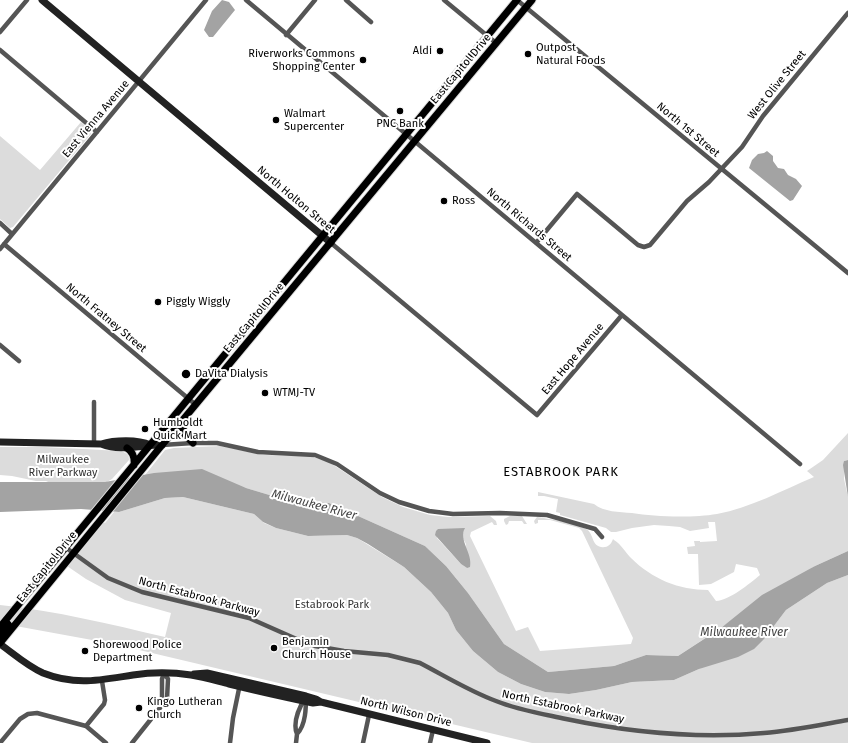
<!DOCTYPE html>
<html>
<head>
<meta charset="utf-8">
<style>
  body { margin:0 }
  canvas { display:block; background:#fff }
</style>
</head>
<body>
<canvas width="848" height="743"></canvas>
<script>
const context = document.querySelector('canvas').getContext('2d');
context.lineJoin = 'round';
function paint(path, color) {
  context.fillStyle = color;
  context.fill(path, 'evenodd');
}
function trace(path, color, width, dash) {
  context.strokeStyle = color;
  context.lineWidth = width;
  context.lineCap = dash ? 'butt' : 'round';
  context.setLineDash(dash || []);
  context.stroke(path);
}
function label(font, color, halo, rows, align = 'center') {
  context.font = font + ' "Fira Sans",sans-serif';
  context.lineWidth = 4;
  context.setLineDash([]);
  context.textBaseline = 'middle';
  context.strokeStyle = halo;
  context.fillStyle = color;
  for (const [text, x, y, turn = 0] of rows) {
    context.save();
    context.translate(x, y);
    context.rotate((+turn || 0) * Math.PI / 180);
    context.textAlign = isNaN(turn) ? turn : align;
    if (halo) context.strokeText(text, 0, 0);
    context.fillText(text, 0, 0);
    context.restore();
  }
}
paint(new Path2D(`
  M 81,122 L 91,131 L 91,134 L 13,227 L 10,228 L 0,219 L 0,136 L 40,170 Z
  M 848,433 L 848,460 L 844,461 L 844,479 L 848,497 L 848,551 L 815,566 L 678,656 L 646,655 L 614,666 L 548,672 L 504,644 L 468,593 L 446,566 L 425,546 L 329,503 L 286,500 L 246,488 L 145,475 L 165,450 L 174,448 L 220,446 L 264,455 L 310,456 L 329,462 L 382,497 L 403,507 L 430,515 L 448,517 L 490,516 L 496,521 L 497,525 L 494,525 L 492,522 L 471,532 L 470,536 L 516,631 L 528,627 L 540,651 L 631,644 L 633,638 L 582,531 L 579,528 L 550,520 L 538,520 L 538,523 L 535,524 L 534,521 L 537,517 C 551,519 574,523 586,529 C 594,533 591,545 601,547 C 607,548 611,545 613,539 L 614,540 C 621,544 626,553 631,558 C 652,579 679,590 708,590 L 716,601 C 730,600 749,584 760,575 L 757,568 L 736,564 L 734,572 L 711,584 L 699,585 L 698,554 L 688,554 L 687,547 L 695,546 L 694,541 L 700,541 L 700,542 L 717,541 L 715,522 L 708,522 L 709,528 L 690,531 L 680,527 L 669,526 L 654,525 L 632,528 L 616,532 L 611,532 L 606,528 L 560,515 L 560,513 L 556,512 L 558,499 L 544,496 L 538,496 L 538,492 L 594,504 C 604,512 619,512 632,513 C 655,517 693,518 717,514 C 750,508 783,490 814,477 L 807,471 L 823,460 ZM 438,529 L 464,529 L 462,537 L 466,544 L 467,568 L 461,564 L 437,538 Z
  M 0,447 L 44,447 L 121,451 C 126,453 129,454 129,460 L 112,479 L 107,482 L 80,482 L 55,485 L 46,481 L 36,481 L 12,476 L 0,475 Z
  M 183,497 L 254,514 L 264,523 L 276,528 L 308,536 L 347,535 L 357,538 L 404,567 L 431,592 L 448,613 L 456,630 L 473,651 L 498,672 L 521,684 L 545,692 L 569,694 L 596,690 L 632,682 L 674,680 L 699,669 L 773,627 L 786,610 L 827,583 L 848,575 L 848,743 L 532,743 L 114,644 L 21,627 L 0,624 L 0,605 C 57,611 109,624 165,637 L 171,613 L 125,600 L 86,579 L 67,566 L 103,523 L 105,523 L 114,512 L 119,512 L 165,498 Z
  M 510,516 L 522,516 L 527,524 L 524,524 L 522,521 L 509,521 L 508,524 L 506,525 L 504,521 L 504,519 Z`), '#dcdcdc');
paint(new Path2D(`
  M 222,0 L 229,2 L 235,10 L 213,37 L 209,37 L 204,30 L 212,11 Z
  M 767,151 L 773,156 L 773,161 L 778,168 L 784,169 L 788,175 L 796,179 L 802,186 L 793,200 L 790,201 L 749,168 L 752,160 L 758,154 L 764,153 Z
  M 848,460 L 848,497 L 843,465 L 844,461 Z
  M 202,469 L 246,488 L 286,500 L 329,503 L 425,546 L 446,566 L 468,593 L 504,644 L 548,672 L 614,666 L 646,655 L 678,656 L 721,628 L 762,595 L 815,566 L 848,551 L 848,575 L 827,583 L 786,610 L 764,639 L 754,649 L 738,657 L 699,669 L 674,680 L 632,682 L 596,690 L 569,694 L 545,692 L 521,684 L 498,672 L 473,651 L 456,630 L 448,613 L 431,592 L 404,567 L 368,544 L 357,538 L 347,535 L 308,536 L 276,528 L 263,522 L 254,514 L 183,497 L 165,498 L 119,512 L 81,509 L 0,512 L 0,482 L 105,482 L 154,473 Z
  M 465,528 C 458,540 473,553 470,567 L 467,568 L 461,564 L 435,535 L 436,531 L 438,529 Z`), '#a3a3a3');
const primary = new Path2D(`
  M 181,422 L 185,435 L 193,443
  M 127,448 C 133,452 135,457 134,465
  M 0,627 L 517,0
  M 0,635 L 8,624
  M 0,643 L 162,445 L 532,0`);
trace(primary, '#dbdbdb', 9);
trace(new Path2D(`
  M 246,0 L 800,464
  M 346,0 L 371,22
  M 444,0 L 496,43
  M 517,0 L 848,273
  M 0,32 L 27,0
  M 286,35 L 315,0
  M 0,50 L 97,132
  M 0,223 L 12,234
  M 331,243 L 537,415 L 622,315
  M 536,243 L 577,194 L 638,245 L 644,247 L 650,245 L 687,201 L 709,182 L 742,147 L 763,116 L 848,13
  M 4,244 L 196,405
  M 0,249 L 206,0
  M 0,345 L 19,361
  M 94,444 L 94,402
  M 162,445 L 193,443 L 217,443 L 258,452 L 315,455 L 337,464 L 380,493 L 399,502 L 429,511 L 453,514 L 500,513 L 547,515 L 595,529 L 602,537
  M 65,547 L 108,578 L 142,592 L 249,618 L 301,641 L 315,646 L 344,651 L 388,655 L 420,663 C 445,676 469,691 496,701 C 518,710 543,714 566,719 C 633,733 696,739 764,733 C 792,731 820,725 848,720
  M 306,696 C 306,707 306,725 297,734 C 292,722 300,706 306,696 Z
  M 162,706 L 162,679 L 164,673
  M 86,726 L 104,704 L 105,700 L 102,681
  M 0,743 L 20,719 L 28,714 L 37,713 L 86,726 L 106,743
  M 132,743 L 167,699 L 168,679 L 164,673
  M 230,743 L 233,718 L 240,684
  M 296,743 L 297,734
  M 363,743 L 369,715
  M 430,743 L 433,730`), '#555', 4.5);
trace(new Path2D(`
  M 42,0 L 331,243
  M 0,442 L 101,444 C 114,440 138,439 150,445
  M 101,444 C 122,452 140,445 162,445
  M 0,644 C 14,654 27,666 43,673 C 76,686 100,680 133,675 C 152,672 172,672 191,675 C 204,677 217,681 229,684 C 257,691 285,697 313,703 L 321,702
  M 194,674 L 207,673 L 306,696 L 316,699 L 321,702 L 487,743`), '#222', 7);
trace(primary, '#000', 7);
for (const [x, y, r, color] of [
  [440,51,4,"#000"],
  [528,54,4,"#000"],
  [363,60,4,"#000"],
  [400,111,4,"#000"],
  [276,120,4,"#000"],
  [444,201,4,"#000"],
  [158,302,4,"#000"],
  [186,374,5,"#000"],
  [265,393,4,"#000"],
  [145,429,4,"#000"],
  [274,648,4,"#000"],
  [85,651,4,"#000"],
  [139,708,4,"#000"]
]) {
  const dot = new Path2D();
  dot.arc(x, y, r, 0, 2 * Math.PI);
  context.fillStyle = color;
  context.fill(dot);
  trace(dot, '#fff', 1.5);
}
label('11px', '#000', '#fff', [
  ["Outpost",536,48],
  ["Natural Foods",536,61],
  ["Aldi",432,51,"right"],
  ["Riverworks Commons",355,54,"right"],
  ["Shopping Center",355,67,"right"],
  ["Walmart",284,114],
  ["Supercenter",284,127],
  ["PNC Bank",400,124,"center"],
  ["Ross",452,201],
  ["Piggly Wiggly",166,302],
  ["DaVita Dialysis",195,374],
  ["WTMJ-TV",273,393],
  ["Humboldt",153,423],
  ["Quick Mart",153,436],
  ["Benjamin",282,642],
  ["Church House",282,655],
  ["Shorewood Police",93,645],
  ["Department",93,658],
  ["Kingo Lutheran",147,702],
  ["Church",147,715]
], 'left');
label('11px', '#000', '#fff', [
  ["East Capitol Drive",461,69,-50],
  ["West Olive Street",777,85,-51],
  ["East Vienna Avenue",96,119,-50],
  ["North 1st Street",688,130,40],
  ["North Holton Street",296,200,40],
  ["North Richards Street",529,225,40],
  ["North Fratney Street",106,318,40],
  ["East Capitol Drive",254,318,-50],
  ["East Hope Avenue",573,359,-50],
  ["East Capitol Drive",47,567,-51],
  ["North Estabrook Parkway",199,597,15],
  ["North Estabrook Parkway",563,707,12],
  ["North Wilson Drive",406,712,14]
]);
label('11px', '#333', '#fff', [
  ["Milwaukee",63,460],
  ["River Parkway",63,473],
  ["Estabrook Park",332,605]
]);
label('italic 12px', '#444', '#fff', [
  ["Milwaukee River",314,505,15],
  ["Milwaukee River",744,633]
]);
context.letterSpacing = '1px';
label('13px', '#000', '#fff', [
  ["ESTABROOK PARK",561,472]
]);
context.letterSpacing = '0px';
</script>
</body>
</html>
